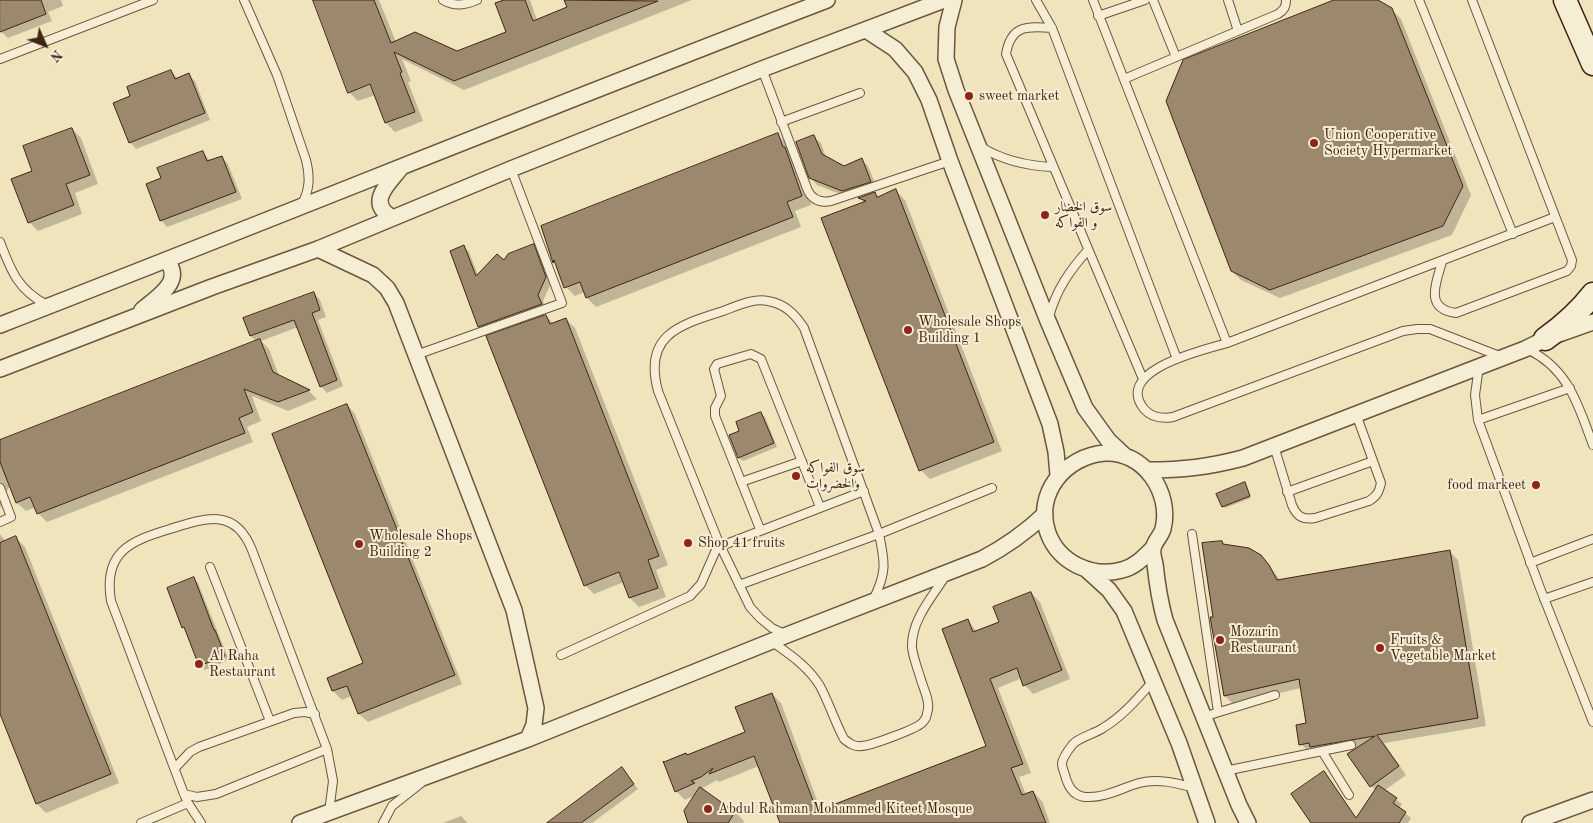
<!DOCTYPE html>
<html>
<head>
<meta charset="utf-8">
<style>
  body { margin:0 }
  #map { position:relative; width:1593px; height:823px; overflow:hidden; background:#f0e4bd; font-family:"Old Standard TT",serif }
  canvas { display:block }
  .north { position:absolute; left:20px; top:20px; width:50px; height:50px; -webkit-text-stroke:4px #f5edd4; paint-order:stroke; rotate:134deg; font-size:14px; font-weight:700; line-height:20px; text-align:center; color:#402515 }
  .north::after { content:''; display:block; margin:auto; width:18px; height:22px; background:#402515; clip-path:polygon(50% 0,100% 100%,50% 72%,0 100%) }
</style>
</head>
<body>
<div id="map">
<canvas width="1593" height="823"></canvas>
<div class="north">N</div>
</div>
<script>
const context = document.querySelector('canvas').getContext('2d');
context.lineJoin = 'round';
function paint(path, color) {
  context.fillStyle = color;
  context.fill(path, 'evenodd');
}
function trace(path, color, width, dash) {
  context.strokeStyle = color;
  context.lineWidth = width;
  context.lineCap = dash ? 'butt' : 'round';
  context.setLineDash(dash || []);
  context.stroke(path);
}
function label(font, color, halo, rows, align = 'center') {
  context.font = font + ' "Old Standard TT",Amiri,serif';
  context.lineWidth = 4;
  context.setLineDash([]);
  context.textBaseline = 'middle';
  context.strokeStyle = halo;
  context.fillStyle = color;
  for (const [text, x, y, turn = 0] of rows) {
    context.save();
    context.translate(x, y);
    context.rotate((+turn || 0) * Math.PI / 180);
    context.textAlign = isNaN(turn) ? turn : align;
    if (halo) context.strokeText(text, 0, 0);
    context.fillText(text, 0, 0);
    context.restore();
  }
}
paint(new Path2D(`
  M 0,0 L 61,0 L 63,6 L 48,12 L 52,21 L 8,38 L 0,31 Z
  M 314,0 L 379,0 L 396,42 L 457,52 L 507,32 L 504,0 L 530,0 L 537,20 L 569,8 L 566,0 L 692,0 L 464,90 L 402,59 L 411,81 L 408,82 L 423,121 L 395,132 L 386,123 L 375,95 L 358,101 L 349,92 Z
  M 1337,0 L 1376,0 L 1391,9 L 1401,19 L 1471,195 L 1452,235 L 1280,298 L 1241,280 L 1232,271 Z
  M 171,71 L 178,79 L 189,75 L 195,81 L 210,120 L 136,149 L 130,142 L 132,97 Z
  M 72,129 L 81,138 L 98,184 L 75,193 L 82,214 L 38,231 L 29,222 L 34,171 Z
  M 778,135 L 787,144 L 794,157 L 811,205 L 795,211 L 801,227 L 596,307 L 587,298 L 585,292 L 575,296 L 566,287 L 557,265 L 554,262 L 542,227 Z
  M 814,137 L 821,143 L 826,158 L 844,167 L 861,160 L 868,166 L 877,188 L 850,198 L 817,185 L 810,177 Z
  M 203,152 L 210,161 L 222,157 L 228,164 L 242,199 L 167,227 L 161,220 L 163,179 Z
  M 896,191 L 905,200 L 1002,451 L 930,479 L 921,470 L 865,203 L 860,198 L 875,194 L 879,197 Z
  M 533,246 L 539,251 L 551,283 L 543,301 L 546,310 L 485,332 L 479,326 L 464,247 L 469,252 L 478,275 Z
  M 314,293 L 320,300 L 326,317 L 318,320 L 343,386 L 327,393 L 321,386 L 298,327 L 261,341 L 269,349 L 279,376 L 309,391 L 317,399 L 288,411 L 252,396 L 261,421 L 247,427 L 253,442 L 47,522 L 38,513 L 36,507 L 26,511 L 17,503 L 10,485 L 7,491 L 4,494 L 3,500 L 0,508 L 0,442 L 256,341 L 251,336 L 245,319 Z
  M 546,316 L 554,324 L 566,319 L 575,328 L 668,565 L 656,570 L 666,597 L 639,607 L 630,598 L 624,582 L 594,594 L 585,585 Z
  M 347,405 L 355,414 L 462,684 L 368,722 L 359,714 L 352,696 L 342,700 L 333,691 L 328,678 L 365,664 Z
  M 761,414 L 765,417 L 777,447 L 743,461 L 739,458 L 730,436 L 741,432 Z
  M 1244,483 L 1251,498 L 1225,508 L 1223,506 Z
  M 0,534 L 6,542 L 16,538 L 25,547 L 119,783 L 46,813 L 37,804 L 0,710 Z
  M 1222,542 L 1225,546 L 1269,565 L 1280,580 L 1450,552 L 1458,560 L 1486,726 L 1384,743 L 1406,775 L 1384,791 L 1402,804 L 1399,808 L 1411,818 L 1408,823 L 1312,823 L 1323,773 L 1357,819 L 1376,790 L 1371,786 L 1360,747 L 1319,754 L 1309,752 L 1301,744 L 1307,724 L 1301,688 L 1233,704 L 1225,696 L 1214,618 Z
  M 193,579 L 198,583 L 229,660 L 205,670 L 200,665 L 186,630 L 183,627 Z
  M 1031,593 L 1040,602 L 1070,679 L 1033,694 L 1025,685 L 1022,678 L 998,688 L 1031,773 L 1019,777 L 1026,795 L 1033,792 L 1042,801 L 1050,823 L 782,823 L 759,766 L 719,782 L 717,780 L 701,789 L 735,812 L 744,821 L 743,823 L 690,823 L 696,795 L 685,800 L 676,791 L 687,756 L 746,732 L 772,694 L 781,703 L 821,811 L 988,747 L 968,621 L 977,632 L 1000,622 Z
  M 626,774 L 638,789 L 592,823 L 549,823 Z
  M 461,816 L 468,823 L 443,823 Z`), '#0003');
const building = new Path2D(`
  M 0,0 L 41,0 L 46,14 L 0,32 Z
  M 313,0 L 374,0 L 391,43 L 415,32 L 457,51 L 506,32 L 495,3 L 504,0 L 525,0 L 533,21 L 567,7 L 564,0 L 658,1 L 454,81 L 394,52 L 402,72 L 400,73 L 415,112 L 385,123 L 370,84 L 348,93 Z
  M 1334,0 L 1378,0 L 1392,8 L 1463,186 L 1443,226 L 1270,290 L 1231,271 L 1166,101 L 1183,60 Z
  M 171,70 L 175,79 L 189,73 L 205,113 L 129,143 L 113,103 L 130,96 L 127,87 Z
  M 72,128 L 90,175 L 66,184 L 74,205 L 28,223 L 11,179 L 32,171 L 23,146 Z
  M 778,133 L 783,147 L 785,147 L 802,196 L 787,202 L 793,217 L 586,298 L 580,282 L 564,288 L 554,260 L 553,263 L 541,226 Z
  M 814,135 L 822,154 L 844,166 L 862,158 L 871,182 L 842,191 L 809,178 L 796,142 Z
  M 203,151 L 207,161 L 222,156 L 236,192 L 160,221 L 146,184 L 161,178 L 157,168 Z
  M 896,189 L 994,442 L 919,471 L 821,218 L 866,201 L 858,198 L 875,192 L 877,197 Z
  M 534,244 L 546,277 L 538,295 L 542,304 L 478,327 L 450,251 L 464,245 L 476,276 L 497,254 L 504,260 L 508,254 Z
  M 314,292 L 320,310 L 312,313 L 337,380 L 320,387 L 294,320 L 250,336 L 243,318 Z
  M 546,315 L 550,324 L 566,318 L 659,556 L 648,560 L 658,588 L 629,598 L 619,572 L 584,586 L 486,336 Z
  M 260,339 L 273,372 L 310,390 L 278,402 L 244,389 L 253,412 L 239,418 L 245,433 L 37,514 L 30,497 L 16,503 L 0,462 L 0,440 Z
  M 347,404 L 455,675 L 358,714 L 347,686 L 332,691 L 327,678 L 363,663 L 272,434 Z
  M 761,412 L 774,443 L 738,458 L 729,435 L 739,431 L 736,422 Z
  M 1245,482 L 1250,496 L 1222,507 L 1216,494 Z
  M 16,536 L 111,774 L 36,804 L 0,714 L 0,543 Z
  M 1222,541 L 1223,544 L 1249,548 L 1261,555 L 1269,565 L 1277,580 L 1450,550 L 1478,718 L 1377,735 L 1399,766 L 1370,787 L 1347,754 L 1375,736 L 1310,747 L 1309,743 L 1299,745 L 1296,725 L 1306,723 L 1299,679 L 1224,696 L 1210,617 L 1213,617 L 1202,543 Z
  M 194,577 L 214,630 L 215,630 L 225,656 L 199,666 L 184,627 L 182,628 L 167,588 Z
  M 1031,592 L 1062,670 L 1023,686 L 1017,668 L 990,679 L 1023,764 L 1011,768 L 1022,795 L 1033,791 L 1046,823 L 780,823 L 754,756 L 709,774 L 713,768 L 701,777 L 691,781 L 695,783 L 675,792 L 663,761 L 664,762 L 686,753 L 687,755 L 745,732 L 735,707 L 772,693 L 817,811 L 986,746 L 942,629 L 968,619 L 973,632 L 999,622 L 993,607 Z
  M 622,767 L 634,784 L 581,823 L 547,823 Z
  M 1324,771 L 1356,818 L 1378,785 L 1397,798 L 1393,803 L 1406,812 L 1399,823 L 1311,823 L 1291,794 Z
  M 700,787 L 735,812 L 728,823 L 688,823 L 684,811 Z`);
paint(building, '#9c886c');
trace(building, '#402515', 1);
const lane = new Path2D(`
  M 244,0 L 277,75 L 306,160 C 310,176 310,189 302,204
  M 443,0 C 455,7 465,5 477,0
  M 1036,0 L 1052,28 L 1177,359
  M 1093,0 L 1227,343
  M 1153,0 L 1176,57
  M 1228,0 L 1238,31
  M 1419,0 L 1513,234
  M 1098,16 L 1145,0
  M 1052,28 C 1027,26 1011,25 1006,54 L 1143,379
  M 0,59 L 153,0
  M 762,69 L 808,191 C 813,200 821,203 831,201 L 950,161
  M 1124,79 L 1278,14 C 1284,10 1286,7 1286,0
  M 781,122 L 860,93
  M 981,147 C 1004,161 1027,166 1053,167
  M 0,242 C 11,271 18,290 47,305
  M 1442,262 C 1436,283 1424,309 1456,313 L 1567,271 L 1571,266 L 1572,260 L 1472,0
  M 1049,317 C 1056,290 1070,270 1088,250
  M 1527,349 C 1569,369 1578,405 1593,445
  M 416,355 L 562,303 L 511,169
  M 1502,357 L 1430,329 L 1417,329 L 1403,331 L 1173,417 C 1162,419 1152,418 1144,409 C 1113,370 1204,350 1227,343 L 1555,217
  M 1479,366 L 1475,395 L 1478,420 L 1540,588 L 1593,722
  M 1478,420 L 1570,388
  M 1274,446 L 1292,505 C 1297,517 1303,520 1315,518 L 1369,501 C 1377,496 1379,492 1381,483 L 1356,414
  M 741,482 L 802,461
  M 0,488 L 11,517 L 0,522
  M 1287,492 L 1373,461
  M 760,529 L 715,416 L 715,408 L 721,396 L 714,369 L 717,364 L 751,354 L 761,359 L 820,507
  M 1192,534 L 1218,712
  M 721,546 L 864,491
  M 1530,563 L 1593,539
  M 210,567 L 270,721
  M 739,585 L 879,534 L 992,488
  M 1544,599 L 1593,582
  M 787,635 L 772,628 L 760,618 L 750,607 L 719,543 L 658,391 C 643,335 679,325 723,311 C 737,306 753,298 768,301 C 785,304 795,314 804,328 L 879,534 C 885,562 887,573 873,600
  M 771,641 C 789,654 808,666 820,686 C 829,703 835,722 844,739 C 849,743 854,747 861,746 C 870,746 916,729 922,723 C 924,721 927,717 927,713 C 931,703 924,690 921,680 C 918,669 913,658 912,647 C 911,620 933,596 946,575
  M 561,655 L 690,596 L 701,584 L 719,543
  M 1153,681 C 1138,698 1123,716 1103,728 C 1094,734 1080,737 1073,744 C 1069,749 1062,758 1062,764 C 1062,767 1064,772 1065,775 C 1068,787 1074,797 1087,797 C 1105,798 1122,788 1139,783 C 1158,778 1176,783 1195,788
  M 1203,717 L 1275,695
  M 1322,751 L 1349,795
  M 175,768 L 190,752 L 199,747 L 294,713 L 305,712 L 315,714
  M 1225,771 L 1351,745
  M 184,794 L 197,797 L 216,794 L 327,749
  M 141,823 L 188,803
  M 201,823 L 188,803 L 184,794 L 111,601 C 103,552 130,541 170,529 C 206,518 235,507 252,550 L 327,749 L 333,781 L 329,812
  M 383,823 L 392,806 L 421,783`);
const street = new Path2D(`
  M 954,0 L 947,27 L 946,59 L 956,90 L 1048,321 L 1085,408 L 1108,440 L 1125,456
  M 866,30 L 895,49 L 915,72 L 929,100 L 950,161 L 1050,424 L 1056,452 L 1058,475
  M 391,217 C 367,202 388,184 400,169
  M 318,249 L 373,275 L 387,288 L 396,303 L 514,610 L 536,708 L 534,725 L 528,739
  M 142,310 C 157,297 185,281 166,260
  M 0,325 C 276,218 550,106 827,0
  M 0,369 L 212,287 L 318,249 L 511,169 L 762,69 L 944,0
  M 1147,470 C 1183,470 1209,467 1243,458 L 1525,349 L 1545,339 L 1593,322
  M 1153,548 C 1144,557 1135,567 1122,570 C 1092,578 1059,563 1048,533 C 1034,494 1065,456 1105,453 C 1144,451 1172,493 1163,529 C 1161,536 1154,542 1153,549 C 1152,554 1154,560 1155,564 C 1157,583 1160,602 1165,620 L 1239,805 L 1248,823
  M 1087,570 L 1109,590 L 1124,611 L 1179,743 L 1207,823
  M 300,823 L 528,739 L 787,635 L 982,559 C 1005,547 1025,533 1045,514
  M 1530,823 L 1593,800`);
const secondary = new Path2D(`
  M 1565,0 L 1593,64
  M 1545,339 C 1563,326 1579,312 1593,294`);
trace(lane, '#6c553f', 10);
trace(street, '#6c553f', 18);
trace(secondary, '#402515', 25);
trace(lane, '#f5edd4', 8);
trace(street, '#f5edd4', 15);
trace(secondary, '#f5edd4', 22);
for (const [x, y, r, color] of [
  [969,96,5,"#8f2418"],
  [1314,143,5,"#8f2418"],
  [1045,215,5,"#8f2418"],
  [908,330,5,"#8f2418"],
  [796,476,5,"#8f2418"],
  [1536,485,5,"#8f2418"],
  [688,543,5,"#8f2418"],
  [359,544,5,"#8f2418"],
  [1220,640,5,"#8f2418"],
  [1380,648,5,"#8f2418"],
  [199,664,5,"#8f2418"],
  [708,809,5,"#8f2418"]
]) {
  const dot = new Path2D();
  dot.arc(x, y, r, 0, 2 * Math.PI);
  context.fillStyle = color;
  context.fill(dot);
  trace(dot, '#f5edd4', 2);
}
label('14px', '#402515', '#f5edd4', [
  ["sweet market",979,96],
  ["Union Cooperative",1324,135],
  ["Society Hypermarket",1324,151],
  ["سوق الخضار",1055,207],
  ["و الفواكه",1055,223],
  ["Wholesale Shops",918,322],
  ["Building 1",918,338],
  ["سوق الفواكه",806,468],
  ["والخضروات",806,484],
  ["food markeet",1526,485,"right"],
  ["Wholesale Shops",369,536],
  ["Building 2",369,552],
  ["Shop 41 fruits",698,543],
  ["Mozarin",1230,632],
  ["Restaurant",1230,648],
  ["Fruits &",1390,640],
  ["Vegetable Market",1390,656],
  ["Al Raha",209,656],
  ["Restaurant",209,672],
  ["Abdul Rahman Mohammed Kiteet Mosque",718,809]
], 'left');
</script>
</body>
</html>
